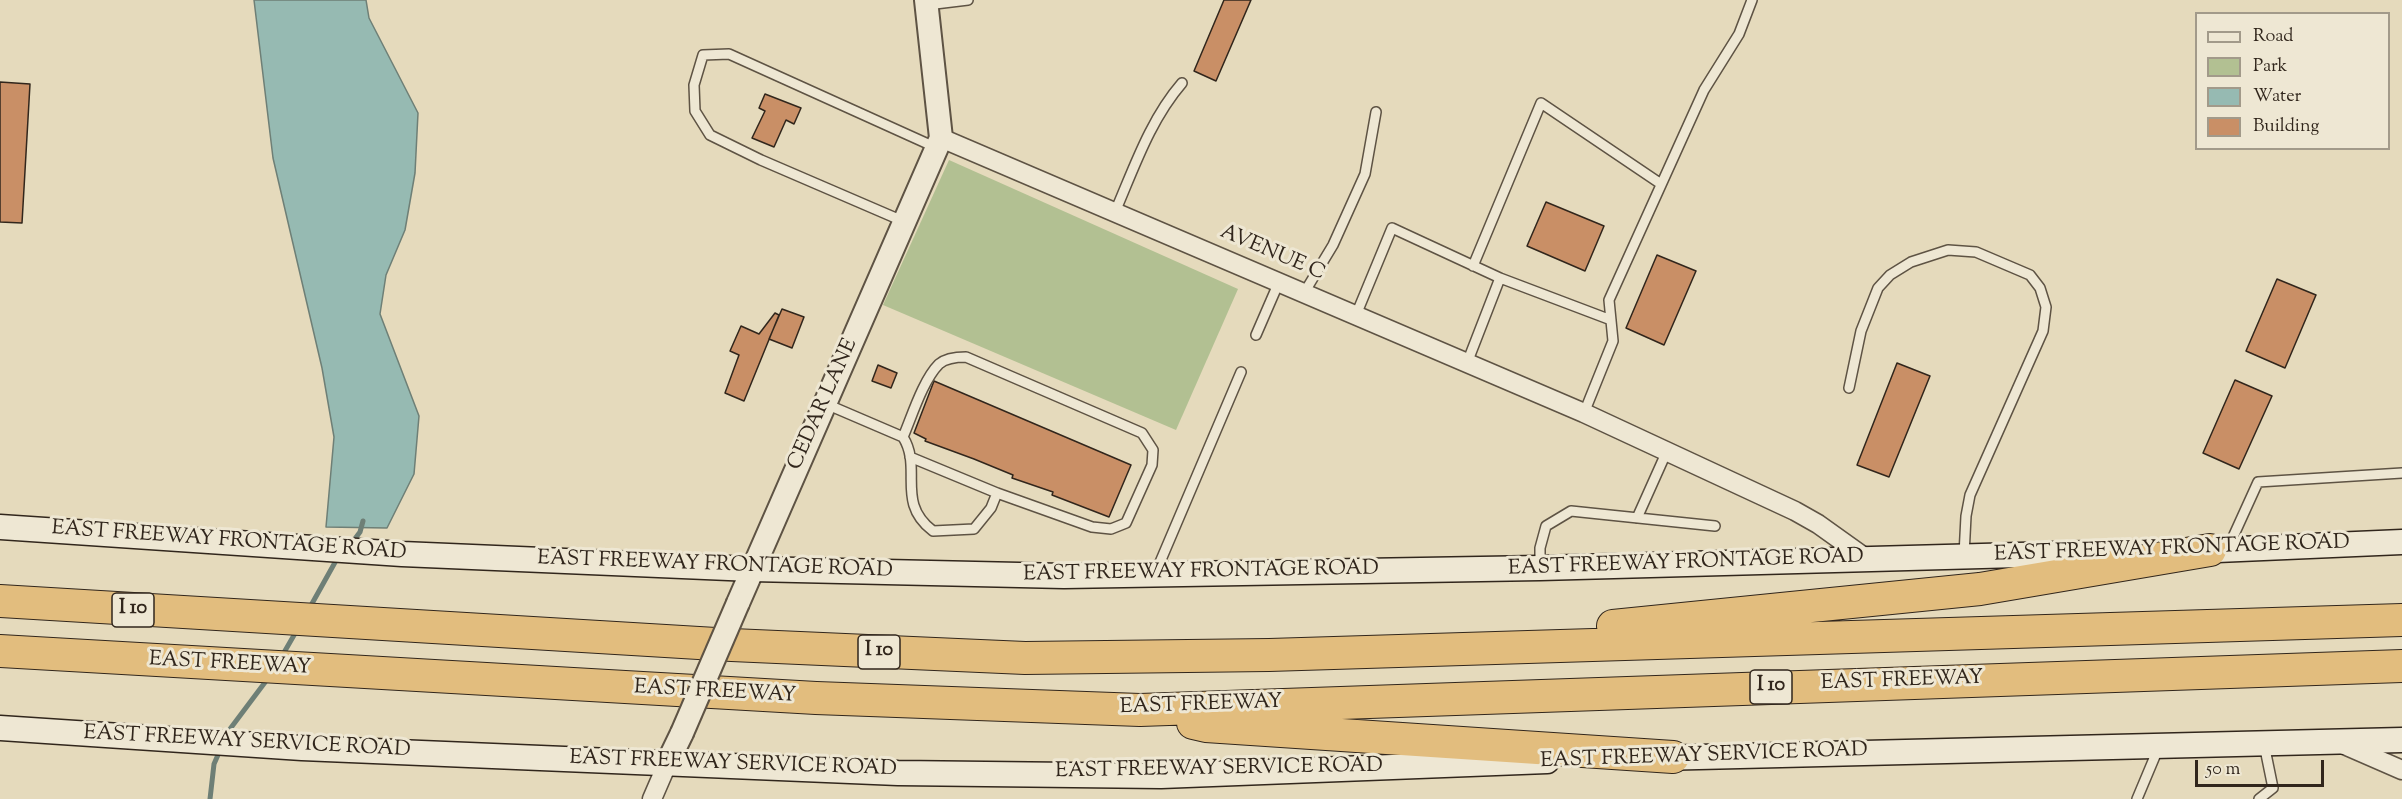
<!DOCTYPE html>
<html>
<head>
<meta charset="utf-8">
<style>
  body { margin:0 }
  #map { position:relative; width:2402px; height:799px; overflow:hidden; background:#e5dabc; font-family:"Sorts Mill Goudy",serif }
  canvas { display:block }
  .legend { position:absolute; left:2195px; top:12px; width:195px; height:138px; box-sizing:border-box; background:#eee7d3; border:2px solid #a29a8a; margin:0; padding:8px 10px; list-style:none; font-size:18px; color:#31261c }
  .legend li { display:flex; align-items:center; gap:12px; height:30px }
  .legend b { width:30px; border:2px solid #a29a8a }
  .scale { position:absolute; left:2195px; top:760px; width:129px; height:27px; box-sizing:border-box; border:3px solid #31261c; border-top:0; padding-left:8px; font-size:18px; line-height:21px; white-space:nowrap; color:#31261c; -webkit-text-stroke:4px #eee7d3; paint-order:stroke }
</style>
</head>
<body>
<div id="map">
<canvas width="2402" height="799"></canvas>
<ul class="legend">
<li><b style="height:8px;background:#eee7d3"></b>Road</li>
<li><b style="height:16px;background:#b2c092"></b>Park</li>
<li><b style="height:16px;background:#96bab2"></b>Water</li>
<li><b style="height:16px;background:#c98f66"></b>Building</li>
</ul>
<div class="scale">50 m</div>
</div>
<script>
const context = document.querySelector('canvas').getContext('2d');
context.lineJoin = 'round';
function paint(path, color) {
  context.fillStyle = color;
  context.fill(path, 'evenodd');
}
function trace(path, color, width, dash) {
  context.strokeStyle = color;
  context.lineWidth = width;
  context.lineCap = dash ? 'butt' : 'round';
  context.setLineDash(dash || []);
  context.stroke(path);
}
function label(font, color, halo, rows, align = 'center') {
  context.font = font + ' "Sorts Mill Goudy",serif';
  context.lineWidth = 6;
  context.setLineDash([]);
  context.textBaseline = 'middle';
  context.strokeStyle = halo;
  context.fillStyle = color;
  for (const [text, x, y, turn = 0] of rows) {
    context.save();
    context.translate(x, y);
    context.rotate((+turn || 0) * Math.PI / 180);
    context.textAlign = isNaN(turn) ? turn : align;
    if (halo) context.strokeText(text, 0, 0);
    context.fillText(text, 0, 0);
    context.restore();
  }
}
paint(new Path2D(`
  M 949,160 L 1238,289 L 1176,430 L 883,305 Z`), '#b2c092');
const water = new Path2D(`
  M 254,0 L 366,0 L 369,18 L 418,113 L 415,173 L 405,230 L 386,275 L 380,314 L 419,416 L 414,474 L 387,528 L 326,527 L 334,437 L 322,368 L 273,158 Z`);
paint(water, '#96bab2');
trace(water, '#6e7f76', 1.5);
trace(new Path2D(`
  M 351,544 L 360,532 L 363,521
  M 309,609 L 338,557
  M 282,656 L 297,630
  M 226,737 L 230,729 L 269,677
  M 210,799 L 214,764 L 221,748`), '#6e7f76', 5);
const building = new Path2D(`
  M 1224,0 L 1251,0 L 1216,81 L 1194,71 Z
  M 0,82 L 30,84 L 22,223 L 0,222 Z
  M 765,94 L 801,108 L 794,124 L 786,120 L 774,147 L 752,138 L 765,111 L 759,108 Z
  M 1546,202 L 1604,226 L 1585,271 L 1527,246 Z
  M 1657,255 L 1696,271 L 1664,345 L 1626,328 Z
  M 2277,279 L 2316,295 L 2285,368 L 2246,351 Z
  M 782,309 L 804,317 L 792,348 L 769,339 Z
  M 775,313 L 779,315 L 744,401 L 725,393 L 739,355 L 730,351 L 741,326 L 759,334 Z
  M 1897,363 L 1930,376 L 1889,477 L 1857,465 Z
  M 878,365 L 897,373 L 891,388 L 872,381 Z
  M 2235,380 L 2272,396 L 2239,469 L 2203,453 Z
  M 934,381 L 1131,465 L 1109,517 L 1052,495 L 1053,492 L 1012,478 L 1013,475 L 974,459 L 925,441 L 926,439 L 914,433 Z`);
paint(building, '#c98f66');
trace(building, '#31261c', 1.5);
const service = new Path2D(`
  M 927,5 L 968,0
  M 1115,212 C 1134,168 1150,120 1182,83
  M 905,222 L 761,160 L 710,135 L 695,111 L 694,85 L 703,55 L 729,54 L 937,148
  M 1473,266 L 1541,103 L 1661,184
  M 1304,293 L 1333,245 L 1365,174 L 1376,112
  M 1356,315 L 1392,228 L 1500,278
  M 1256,335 L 1279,282
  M 1467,363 L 1500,278 L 1611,320
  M 1849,388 L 1861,331 L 1878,288 L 1890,275 L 1911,262 L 1948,250 L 1976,252 L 2030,275 L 2040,288 L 2046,307 L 2043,331 L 1970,495 L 1966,516 L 1964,555
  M 826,404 L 903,437 C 923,469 895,502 933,531 L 974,529 L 991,508 L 997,493 L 910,457
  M 1584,413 L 1613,341 L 1609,300 L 1704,90 L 1739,34 L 1752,0
  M 903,437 C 912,416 923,380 939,364 C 946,358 957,357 966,357 L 1142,433 L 1153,450 L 1152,465 L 1126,523 L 1111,529 L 1092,527 L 997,493
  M 1637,518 L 1667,451
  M 2228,548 L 2258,482 L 2402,473
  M 1540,568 L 1540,548 L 1546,526 L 1571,511 L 1715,526
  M 1155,574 L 1241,372
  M 2137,799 L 2158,749
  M 2259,799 L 2273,788 L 2264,744`);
const minor = new Path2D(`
  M 941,138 L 1584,413 L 1795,511 L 1818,524 L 1867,559
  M 2340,743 L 2402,770
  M 652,799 L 668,762`);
const tertiary = new Path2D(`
  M 738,603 L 941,138 L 926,0
  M 668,762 L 682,733`);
const secondary = new Path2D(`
  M 0,527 L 402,554 L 752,569 L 1064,576 L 1540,568 L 2129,552
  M 2194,551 L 2402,542
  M 0,728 L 302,748 L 898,773 L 1161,776 L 1547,761
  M 1657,758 L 2402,740`);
const motorway = new Path2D(`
  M 0,601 L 732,645 L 1025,658 L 1269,655 L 2402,620
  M 1613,626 L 1980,589 L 2210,550
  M 0,651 L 816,698 L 1140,710 L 2402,666
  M 1193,723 L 1206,726 L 1673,757`);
trace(service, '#5e5344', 12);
trace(minor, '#5e5344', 21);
trace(tertiary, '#5e5344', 26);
trace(secondary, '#31261c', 27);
trace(motorway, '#31261c', 34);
trace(service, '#eee7d3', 9);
trace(minor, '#eee7d3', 18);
trace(tertiary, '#eee7d3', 22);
trace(secondary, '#eee7d3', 24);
trace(motorway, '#e2bd7e', 32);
const tertiaryBridge = new Path2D(`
  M 682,733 L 738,603`);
trace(tertiaryBridge, '#5e5344', 26, []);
trace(tertiaryBridge, '#eee7d3', 22);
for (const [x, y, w] of [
  [133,610,42],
  [879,652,42],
  [1771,687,42]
]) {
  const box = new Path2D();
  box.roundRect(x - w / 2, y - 17, w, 34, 4.5);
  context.fillStyle = '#eee7d3';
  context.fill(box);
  trace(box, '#31261c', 1.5);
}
label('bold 20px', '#31261c', null, [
  ["I 10",133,610],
  ["I 10",879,652],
  ["I 10",1771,687]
]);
label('21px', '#31261c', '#eee7d3', [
  ["AVENUE C",1272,254,23],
  ["CEDAR LANE",824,405,-66],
  ["EAST FREEWAY FRONTAGE ROAD",229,542,4],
  ["EAST FREEWAY FRONTAGE ROAD",2172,550,-2],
  ["EAST FREEWAY FRONTAGE ROAD",1686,564,-2],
  ["EAST FREEWAY FRONTAGE ROAD",715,566,2],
  ["EAST FREEWAY FRONTAGE ROAD",1201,573,-1],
  ["EAST FREEWAY",230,665,3],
  ["EAST FREEWAY",1902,682,-2],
  ["EAST FREEWAY",715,693,3],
  ["EAST FREEWAY",1201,706,-2],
  ["EAST FREEWAY SERVICE ROAD",247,743,3],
  ["EAST FREEWAY SERVICE ROAD",1704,757,-2],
  ["EAST FREEWAY SERVICE ROAD",733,765,2],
  ["EAST FREEWAY SERVICE ROAD",1219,770,-1]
]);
</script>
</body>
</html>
